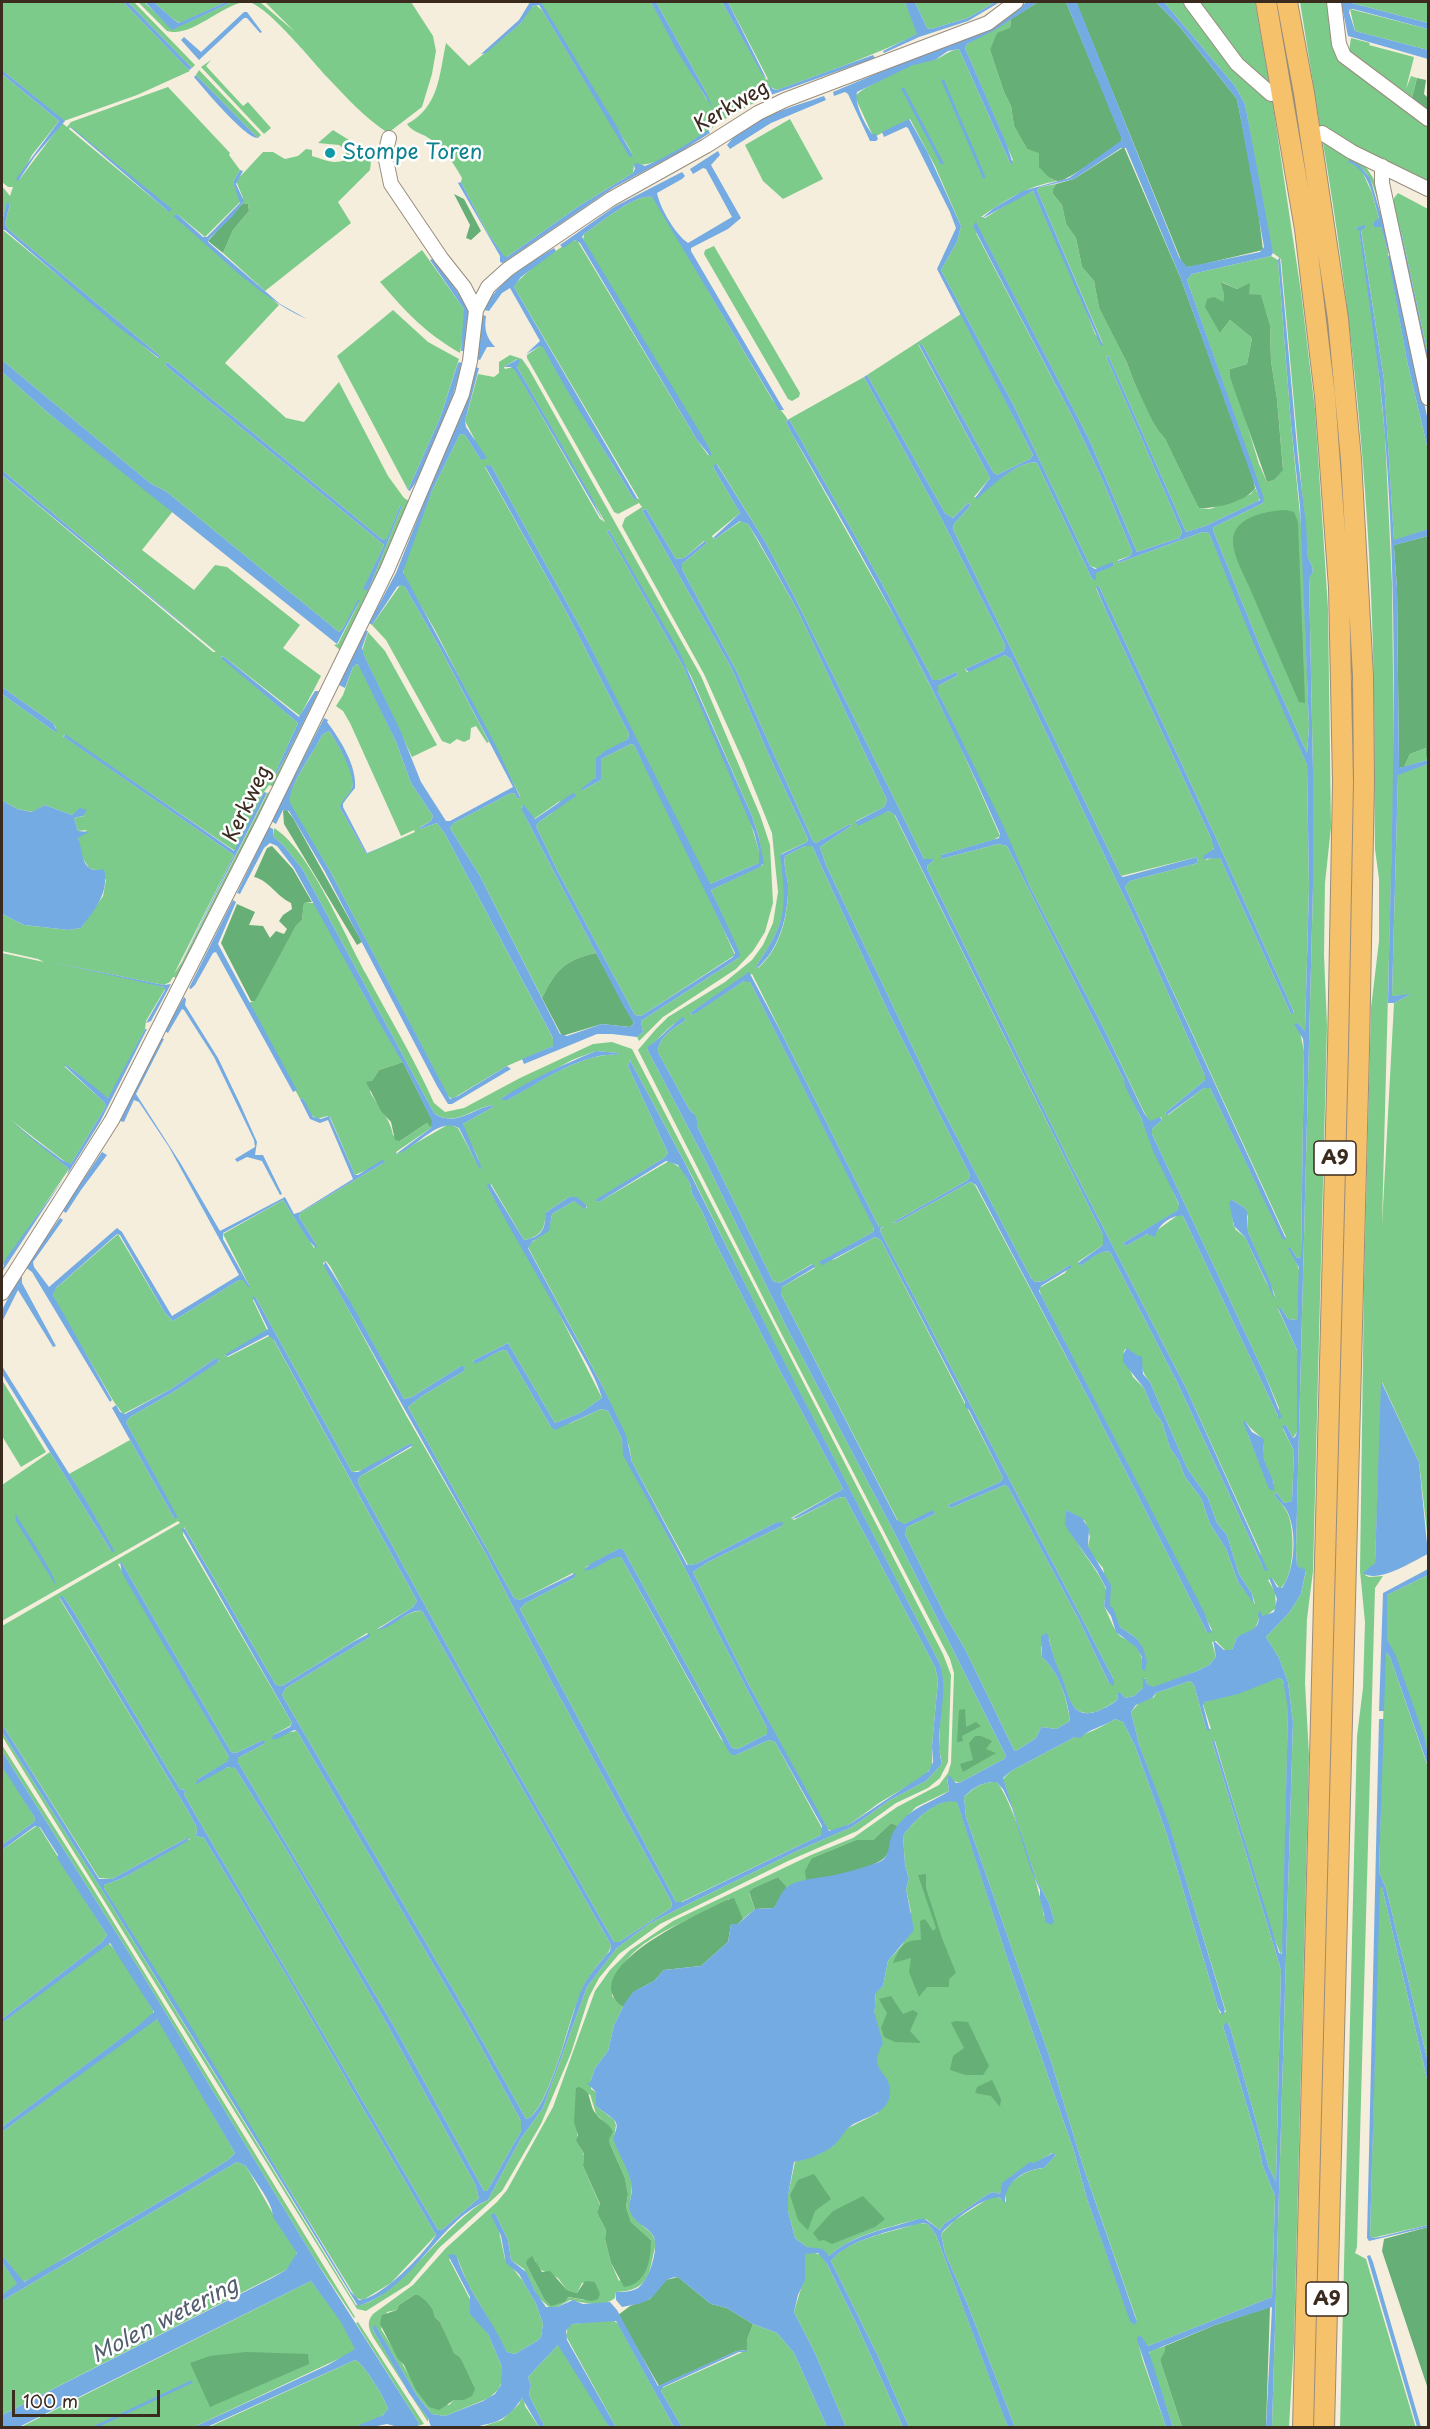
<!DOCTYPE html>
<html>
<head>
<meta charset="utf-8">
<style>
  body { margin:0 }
  #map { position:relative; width:1430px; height:2429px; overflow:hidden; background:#f5eedc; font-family:"Playpen Sans",sans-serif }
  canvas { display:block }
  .frame { position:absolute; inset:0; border:3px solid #3b2a1e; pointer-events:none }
  .scale { position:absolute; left:12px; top:2390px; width:148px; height:27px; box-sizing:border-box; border:3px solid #3b2a1e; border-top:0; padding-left:8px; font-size:18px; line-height:21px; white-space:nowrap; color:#3b2a1e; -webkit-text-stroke:4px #fff; paint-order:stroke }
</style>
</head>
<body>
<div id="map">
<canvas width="1430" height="2429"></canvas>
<div class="frame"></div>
<div class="scale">100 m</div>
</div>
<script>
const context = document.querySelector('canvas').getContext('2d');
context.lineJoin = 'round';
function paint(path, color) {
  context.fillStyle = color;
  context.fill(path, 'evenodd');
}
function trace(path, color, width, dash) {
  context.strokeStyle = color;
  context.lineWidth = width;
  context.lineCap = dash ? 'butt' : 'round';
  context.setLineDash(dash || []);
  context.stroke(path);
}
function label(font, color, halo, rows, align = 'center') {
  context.font = font + ' "Playpen Sans",sans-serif';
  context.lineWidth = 5;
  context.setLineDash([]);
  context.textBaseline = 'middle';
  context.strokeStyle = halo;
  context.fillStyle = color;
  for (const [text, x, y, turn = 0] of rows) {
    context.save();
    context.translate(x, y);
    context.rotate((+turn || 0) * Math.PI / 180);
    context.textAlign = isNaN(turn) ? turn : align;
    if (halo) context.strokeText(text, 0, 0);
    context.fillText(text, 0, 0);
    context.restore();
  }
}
paint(new Path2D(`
  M 2,2 L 123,2 L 190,71 L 137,95 L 64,121 L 2,70 Z
  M 128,2 L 134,2 L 195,65 L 192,68 Z
  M 138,2 L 144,2 L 173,29 L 232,2 L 260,2 L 295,32 L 265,2 L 411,2 L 433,36 L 436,51 L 432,74 L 422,107 L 388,133 C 366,119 345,96 327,77 C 313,62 266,4 248,2 C 227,0 191,39 167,31 Z
  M 154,2 L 226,2 L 180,23 L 173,19 Z
  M 540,2 L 651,2 L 707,100 L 706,92 L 656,2 L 722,2 L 766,80 L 768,79 L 728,2 L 905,2 L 918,32 L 916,35 C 870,57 824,73 777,90 L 768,86 L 770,91 L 768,95 L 725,119 L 717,117 L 716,125 C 695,141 661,167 634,165 L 633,173 L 579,206 L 507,257 L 504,257 L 487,232 L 461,182 L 462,178 C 454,164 442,145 427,137 C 421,133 412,132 407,124 C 439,107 439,76 446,43 L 469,66 L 521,23 L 530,8 L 536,5 L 542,10 L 590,90 L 634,156 Z
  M 915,2 L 995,2 L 968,18 L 931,29 L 927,28 Z
  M 1164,2 L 1186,2 L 1272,99 L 1301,292 L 1315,410 L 1328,608 L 1331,827 L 1325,883 L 1324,955 L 1327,1026 L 1313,1571 L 1307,1619 L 1305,1683 L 1309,1755 L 1294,2341 L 1289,2427 L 1272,2427 L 1293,1722 L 1288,1682 L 1279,1658 L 1266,1637 L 1289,1613 L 1301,1594 L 1306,1571 L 1297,1566 L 1296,1549 L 1313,887 L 1313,770 L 1309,577 L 1313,572 L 1312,566 L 1308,558 L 1281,259 L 1273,253 L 1270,246 L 1245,104 L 1235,86 Z
  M 1195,2 L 1255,2 L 1270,88 L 1249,70 Z
  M 1300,2 L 1332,2 L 1337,49 L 1428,122 L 1428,185 L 1339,139 L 1320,126 Z
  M 1348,2 L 1428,2 L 1428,23 L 1352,3 Z
  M 1350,9 L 1428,29 L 1428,50 L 1355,31 Z
  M 1011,19 L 1010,28 L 990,50 L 1004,92 L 1011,106 L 1014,126 L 1027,149 L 1039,152 L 1051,179 L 1057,181 C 1028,186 1005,200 981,217 L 985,218 L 1017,198 L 1033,191 L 1080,295 L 1095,334 L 1103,344 L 1037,190 L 1040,187 L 1056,184 L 1053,189 L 1053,194 L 1062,205 L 1066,224 L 1076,238 L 1082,267 L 1094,281 L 1099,308 L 1127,363 L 1134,382 L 1157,429 L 1165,439 L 1196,503 L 1199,508 L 1210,509 L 1251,494 L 1255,488 L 1260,498 L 1258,501 L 1205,526 L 1186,532 L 1109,357 L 1106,356 L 1182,532 L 1179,538 L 1137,552 L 1089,439 L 985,240 L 981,233 L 976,233 L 1073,418 L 1102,479 L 1132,551 L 1130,556 L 1118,560 L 1118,563 L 1203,532 L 1209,533 L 1307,765 L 1309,888 L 1305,1031 L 1298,1023 L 1304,1051 L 1301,1257 L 1297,1258 L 1290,1247 L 1300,1272 L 1297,1320 L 1288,1319 L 1281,1308 L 1278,1309 L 1297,1350 L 1297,1432 L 1293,1438 L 1286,1425 L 1283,1429 L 1294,1451 L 1292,1501 L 1284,1503 L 1277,1493 L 1274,1494 C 1278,1500 1285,1507 1288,1514 C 1295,1531 1295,1577 1280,1589 L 1272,1578 L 1268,1580 L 1275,1592 L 1276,1608 L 1266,1616 L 1263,1616 L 1260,1612 C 1257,1630 1255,1630 1237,1637 L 1232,1650 L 1226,1651 L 1216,1641 L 1212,1642 L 1216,1657 L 1209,1665 L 1197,1671 L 1153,1688 L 1147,1684 L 1146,1679 L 1144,1678 L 1143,1688 L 1134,1696 L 1125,1698 L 1121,1693 L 1117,1693 L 1118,1699 C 1112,1704 1105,1708 1098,1711 C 1070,1721 1068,1693 1060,1674 C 1055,1664 1051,1649 1049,1638 L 1041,1647 L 1042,1657 C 1060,1673 1067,1699 1070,1721 L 1056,1729 L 1041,1727 L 1036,1738 L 1016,1751 L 1014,1750 L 965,1649 L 946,1617 L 905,1534 L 907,1527 L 935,1514 L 933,1511 L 904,1524 L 899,1523 L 780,1292 L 782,1287 L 815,1268 L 812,1264 L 780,1283 L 773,1281 L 698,1128 L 693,1113 L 689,1109 L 658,1052 C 658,1037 674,1028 686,1020 L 683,1018 C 668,1026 660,1038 647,1049 L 704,1158 L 788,1330 L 893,1530 L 1006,1756 L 1004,1759 L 959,1783 L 947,1778 L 949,1791 L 916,1807 L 898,1826 L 891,1823 L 873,1840 L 856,1840 L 812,1858 L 806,1880 L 787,1887 L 778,1877 L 753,1888 L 749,1893 L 755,1909 L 743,1919 L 729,1899 C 691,1922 614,1941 612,1996 L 623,2007 L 614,2025 L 608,2051 L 595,2068 L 591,2080 L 591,2089 L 596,2092 L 596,2106 L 614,2120 L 616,2125 L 614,2138 L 629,2171 L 632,2186 L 630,2203 L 634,2218 L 652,2234 L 656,2243 C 649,2271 651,2291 616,2292 L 615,2298 C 603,2308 584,2303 570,2300 L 557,2307 L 550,2308 L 538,2297 L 524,2269 L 511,2260 L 508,2240 L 495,2213 L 505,2259 L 523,2281 L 536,2304 L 543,2324 L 541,2337 L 537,2341 L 515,2354 L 507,2352 L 467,2282 L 457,2257 L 449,2259 L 488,2334 L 502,2367 L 503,2380 L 498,2390 L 489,2398 L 445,2416 L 432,2414 L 418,2397 L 375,2326 L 372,2328 L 409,2392 L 428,2418 L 428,2422 L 373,2337 C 369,2329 366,2322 373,2314 L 413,2285 L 446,2248 L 497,2202 L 507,2190 L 553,2107 L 595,1991 L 610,1970 L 630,1950 L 673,1921 L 811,1855 L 853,1838 L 897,1807 L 939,1785 L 948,1773 L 951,1763 L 954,1673 L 950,1659 L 780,1331 L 638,1050 L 656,1029 L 668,1017 L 725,982 L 752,960 L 763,945 L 773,923 L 778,892 L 772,833 L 744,763 L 704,674 L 622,526 L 625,518 L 642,507 L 639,503 L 618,514 L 614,512 L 527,358 L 527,355 L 540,346 L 543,346 C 571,398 603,448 633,498 L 639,499 L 514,287 C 520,275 566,241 577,240 L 697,440 L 708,455 L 712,454 L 583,241 L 584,234 C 599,224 635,193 652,197 L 656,202 L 769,394 C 775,405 783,411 788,420 L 786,422 L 792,434 L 902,630 L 957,739 L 1000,836 L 993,840 L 941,855 L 941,859 L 998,844 L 1007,846 L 1124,1080 L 1180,1207 L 1179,1210 L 1123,1243 L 1126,1246 L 1145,1235 L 1156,1231 L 1178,1215 L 1183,1216 L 1278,1416 L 1279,1408 L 1265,1375 L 1152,1134 L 1152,1129 L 1162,1120 L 1161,1117 L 1150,1122 L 1144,1112 L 1105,1031 L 1030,887 L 938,692 L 938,686 L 958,675 L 956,672 L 939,680 L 933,680 L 880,580 L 789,419 L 864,377 L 942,520 L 1005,645 L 1004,651 L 965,669 L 967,672 L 1005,655 L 1011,659 L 1139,928 L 1205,1076 L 1205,1080 L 1165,1113 L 1168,1115 L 1204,1088 L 1210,1088 L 1283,1239 L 1286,1237 L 1125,887 L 1130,881 L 1198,863 L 1197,857 L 1121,876 L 953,529 L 954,524 L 971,505 L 968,503 L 953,518 L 945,513 L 867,375 L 961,314 L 1033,455 L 1030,459 L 1001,473 L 997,475 L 993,472 L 923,346 L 918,344 L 990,478 L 974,497 L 977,498 C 989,488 1020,459 1037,463 L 1092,579 L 1095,573 L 1102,570 L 1090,566 L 1014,406 L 941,270 L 957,242 L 961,226 L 935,166 L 910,119 L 876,136 L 872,134 L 855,97 C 858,89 909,65 920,62 C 925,61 930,61 934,60 C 943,57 949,50 959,49 L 1010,163 L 1013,160 L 965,48 L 967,44 ZM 717,464 L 766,543 L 794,596 L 924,859 L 933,859 L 933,861 L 927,866 L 928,871 L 1071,1165 L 1187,1390 L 1260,1551 L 1262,1565 L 1178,1384 L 1110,1252 C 1100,1249 1089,1260 1080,1266 L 1078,1262 L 1103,1245 L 1103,1235 L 894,814 L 889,811 L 857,825 L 856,821 L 884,807 L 887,800 L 798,611 L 748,524 L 741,521 L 715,539 L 713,538 L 712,536 L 740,513 L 713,467 ZM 646,509 L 676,559 L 684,558 L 704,541 L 707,543 L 682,564 L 682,569 L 736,670 L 813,841 L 816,843 L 850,824 L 851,826 L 820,847 L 826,865 L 940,1105 L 1031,1278 L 1035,1282 L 1044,1281 L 1070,1265 L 1065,1273 L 1039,1288 L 1041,1295 L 1212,1630 L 1207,1632 L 1093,1407 L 975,1185 L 970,1182 L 898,1222 L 892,1223 L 968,1180 L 970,1175 L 888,1011 L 812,846 L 805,846 L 785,856 C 783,865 787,875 788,884 C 789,912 781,949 758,968 L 756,966 C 773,942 787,918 785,887 C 785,876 781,865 781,854 L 807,842 L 808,839 L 767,751 L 732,669 L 646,517 L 642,510 ZM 1099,586 L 1217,840 L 1292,1008 L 1294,1012 L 1291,1014 L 1220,858 L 1216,857 L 1206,860 L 1207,854 L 1213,851 L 1214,847 L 1211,838 L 1106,611 L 1096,588 ZM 752,974 L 879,1227 L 883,1227 L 880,1229 L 881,1233 L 1114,1680 L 1109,1683 L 1079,1620 L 1008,1487 L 1005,1485 L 953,1507 L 950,1508 L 948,1505 L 1000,1482 L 1003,1478 L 881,1240 L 875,1237 L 835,1259 L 820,1262 L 873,1232 L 874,1227 L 750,982 L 747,979 L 744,981 L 692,1015 L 690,1013 L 744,977 ZM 1232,1200 L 1245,1208 L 1248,1217 L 1248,1232 L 1276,1298 L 1266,1282 L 1245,1237 L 1236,1230 L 1233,1224 ZM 1125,1349 C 1150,1363 1135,1364 1150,1382 L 1187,1468 L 1208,1498 L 1217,1523 L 1227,1535 L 1239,1574 L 1252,1594 L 1255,1604 L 1238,1582 L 1226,1549 L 1210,1524 L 1201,1498 L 1185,1477 L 1179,1461 L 1170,1448 L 1162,1422 L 1153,1410 L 1144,1388 L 1133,1377 L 1123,1354 ZM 1246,1422 C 1251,1431 1260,1434 1263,1441 C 1265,1446 1263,1450 1263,1455 C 1265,1466 1270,1474 1274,1483 L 1269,1486 L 1248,1435 ZM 1066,1510 L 1085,1521 L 1090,1537 L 1088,1546 L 1092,1555 L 1103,1568 L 1110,1606 L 1120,1627 L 1136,1638 L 1146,1670 C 1143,1663 1141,1654 1137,1647 C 1132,1641 1126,1640 1120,1636 C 1114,1631 1108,1613 1104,1606 C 1104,1599 1108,1593 1105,1587 C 1096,1565 1063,1532 1066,1510 ZM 590,2094 L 596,2114 L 603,2121 L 610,2144 L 625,2178 L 628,2194 L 626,2207 L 631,2222 L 651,2240 L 649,2259 L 619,2281 L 611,2263 L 605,2239 L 606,2230 L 597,2213 L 600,2205 L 583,2166 L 584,2155 L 577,2140 C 579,2130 574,2118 577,2105 ZM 535,2260 L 537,2268 L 558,2278 L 567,2290 L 577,2293 L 582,2283 L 595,2282 L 598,2292 L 584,2300 L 567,2297 L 565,2302 L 551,2305 L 544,2299 L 526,2264 ZM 414,2295 L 433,2310 L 435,2317 L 440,2322 L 450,2346 L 454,2353 L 460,2357 L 467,2377 L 471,2381 L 464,2400 L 454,2400 L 449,2405 L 423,2398 L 381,2329 L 387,2312 L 397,2310 L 399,2305 Z
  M 1351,38 L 1370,43 L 1369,45 L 1414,57 L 1406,89 L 1411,76 L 1417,78 L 1412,98 L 1349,51 Z
  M 211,60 L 206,66 L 243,106 L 248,102 L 271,128 L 264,134 L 201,67 Z
  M 199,70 L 261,135 L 258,138 L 196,75 Z
  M 2,74 L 59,121 L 32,155 L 19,180 L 62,123 L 67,127 L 71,122 L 168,87 L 230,153 L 229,155 L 240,170 L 233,182 L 241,201 L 205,237 L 177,214 L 174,216 L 279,305 L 225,363 L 286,418 L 304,422 L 339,382 L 388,476 L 404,498 L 409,501 L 386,561 L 340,650 L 334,645 L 338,644 L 360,600 L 343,628 L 339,632 L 167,492 L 150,483 L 2,360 L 3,230 L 158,358 L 160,356 L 9,230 L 5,224 L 10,204 L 7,203 L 2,221 L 2,186 L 10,196 L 13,187 L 8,187 L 2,182 ZM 70,127 L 166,206 L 168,211 L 69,129 ZM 167,362 L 383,540 L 387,540 L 400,506 L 402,506 L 368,591 L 364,588 L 384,545 L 178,376 L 165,365 Z
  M 790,119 L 823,179 L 783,199 L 763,181 L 745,145 Z
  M 333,130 L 349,140 L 371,161 L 370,170 L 338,202 L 351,223 L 265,291 L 223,253 L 233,230 L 249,211 L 248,204 L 243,203 L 243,198 L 236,181 L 263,152 L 273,152 L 285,159 L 298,156 L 306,149 L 312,150 L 312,156 C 323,159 332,165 345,160 L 346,150 L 339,145 L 318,143 Z
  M 1322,137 C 1352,156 1368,159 1380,194 C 1383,203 1386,211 1385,221 C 1374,199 1376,169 1349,162 L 1361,169 L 1372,193 L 1379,219 L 1375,227 L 1381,226 L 1388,253 L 1407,361 L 1428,450 L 1428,529 L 1394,541 L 1384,380 L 1361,229 L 1365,228 L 1365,226 L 1355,228 L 1359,229 L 1375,336 L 1385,435 L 1392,584 L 1394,765 L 1382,1225 L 1394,1003 L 1409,995 L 1392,996 L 1398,774 L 1428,764 L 1428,1541 L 1419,1462 L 1382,1382 L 1375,1563 L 1365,1575 L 1369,1577 L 1383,1576 L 1375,1588 L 1357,2247 L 1355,2253 L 1366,2259 L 1416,2428 L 1340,2427 L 1357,1736 L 1363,1688 L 1365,1622 L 1360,1571 L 1364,1284 L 1371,1008 L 1379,941 L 1379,879 L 1375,849 C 1374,782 1375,715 1373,649 C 1368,477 1351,306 1322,137 Z
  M 1398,193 L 1428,209 L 1428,355 L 1402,235 L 1394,210 L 1394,198 Z
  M 714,246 L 800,393 L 799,397 L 792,401 L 788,399 L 704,254 L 705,250 Z
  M 422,250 L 464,309 L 464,328 L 460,353 C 423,331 408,314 380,282 Z
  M 1271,256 L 1278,260 L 1291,424 L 1302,535 L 1309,726 L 1307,753 L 1263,654 L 1213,530 L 1214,527 L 1263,503 L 1252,466 L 1187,280 L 1192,274 ZM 1222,282 L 1237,289 L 1249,284 L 1249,294 L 1261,296 L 1270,325 L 1271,361 L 1277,399 L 1283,469 L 1274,480 L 1267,482 L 1259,464 L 1230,369 L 1247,364 L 1252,338 L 1230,320 L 1220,333 L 1224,295 Z
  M 393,310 L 428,342 L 459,359 L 440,418 L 408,490 L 337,356 Z
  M 510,355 L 522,359 L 529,369 L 701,676 L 760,815 L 770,845 L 773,903 L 765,932 L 753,951 L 736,969 L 663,1017 L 639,1041 L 637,1037 L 643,1032 L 641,1021 L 740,957 L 711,890 L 763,865 L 759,838 L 752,816 L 691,676 L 609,530 L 607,531 L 683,666 L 694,691 L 748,814 L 759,851 L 759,863 L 710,884 L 707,883 L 583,632 L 491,465 L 485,467 L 568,615 L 629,734 L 628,739 L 600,755 L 596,762 L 596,777 L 581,791 L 601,780 L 601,759 L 631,744 L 634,745 L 697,870 L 735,955 L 641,1016 L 635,1015 L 557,870 L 536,826 L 539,822 L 552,813 L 560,801 L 534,819 L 524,806 L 521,807 L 528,822 L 596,953 C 564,960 556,970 542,998 L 480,876 L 450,828 L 454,823 L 509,794 L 514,793 L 518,799 L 520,796 L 435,630 L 404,577 L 403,568 L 432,491 L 460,434 L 465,435 L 481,460 L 474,438 L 465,421 L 478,374 L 494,377 L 499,373 L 499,362 ZM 517,359 L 517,367 L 605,522 L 600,519 L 515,369 L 513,367 L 505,369 L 504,367 Z
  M 2,372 L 48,413 L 173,511 L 142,550 L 194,590 L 215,565 L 227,567 L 300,625 L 283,648 L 321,676 L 300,716 L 223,656 L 221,657 L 298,723 L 270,784 L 286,757 L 319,691 L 321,692 L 274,787 L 269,785 L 264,792 L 235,851 L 65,735 L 63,736 L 234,855 L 174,974 L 182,962 L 268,792 L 270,795 L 178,978 L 173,977 L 170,982 L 164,985 L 51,962 L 150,983 L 164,987 L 165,989 L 146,1021 L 145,1029 L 110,1097 L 106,1098 L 71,1068 L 64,1066 L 104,1102 L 106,1106 L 71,1164 L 68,1164 L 11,1120 L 69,1169 L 2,1267 L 2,953 L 44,962 L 38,959 L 2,951 L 2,914 L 24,925 L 69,930 L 81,928 L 103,896 L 106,880 L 99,871 L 89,868 L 80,854 L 78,838 L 87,830 L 78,831 L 74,818 L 84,816 L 77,812 L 72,815 L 45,805 L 33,812 L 17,809 L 2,800 L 2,694 L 55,732 L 56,728 L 53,723 L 2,687 L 2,475 L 213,652 L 216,652 L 2,470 Z
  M 401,584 L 405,587 L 440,648 L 489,742 L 487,743 L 476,726 L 471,728 L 470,739 L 464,742 L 457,739 L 450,744 L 442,741 L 386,640 L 372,625 Z
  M 368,632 L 385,651 L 437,745 L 412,757 L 362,651 Z
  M 357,664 L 361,668 L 396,742 L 411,783 L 433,816 L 431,821 L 420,827 L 420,829 L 437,823 L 445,834 L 555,1042 L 553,1046 L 507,1066 L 452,1099 L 448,1096 L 330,871 L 289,803 C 289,784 314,753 322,735 L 329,731 C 336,740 354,771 353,782 C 353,791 345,801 340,808 L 366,854 L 415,832 L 414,830 L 401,836 L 350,723 L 343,711 L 336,706 L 343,695 L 353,667 Z
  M 1426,748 L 1428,760 L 1404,767 L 1410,754 Z
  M 274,828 C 309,849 345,936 366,974 C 389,1017 414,1058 434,1103 L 445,1112 L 464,1108 L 520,1078 L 593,1044 L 612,1042 L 632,1049 L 943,1654 L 951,1675 L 948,1762 L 940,1778 L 928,1788 L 896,1803 L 857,1831 L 788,1861 L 660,1924 L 619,1954 L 599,1978 L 589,1997 L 571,2053 L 541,2124 L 502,2191 L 439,2248 L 409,2284 L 366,2311 L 357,2309 L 2,1736 L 2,1732 L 105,1895 L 348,2292 L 356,2305 C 390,2307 451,2216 488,2200 L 520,2140 L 543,2108 L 587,1987 L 617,1948 L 649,1924 L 672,1912 L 797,1851 L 852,1827 L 890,1800 L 926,1781 L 942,1764 L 939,1749 L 942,1675 L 940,1664 L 772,1339 L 692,1176 L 630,1060 L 628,1066 L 668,1153 L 664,1158 L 596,1200 L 599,1202 L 669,1161 L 681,1168 L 690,1183 L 692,1194 L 702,1211 L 714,1240 L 779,1369 L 843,1489 L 791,1518 L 794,1520 L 837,1498 L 845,1497 L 935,1667 L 938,1680 L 932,1746 L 932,1767 L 924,1776 L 879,1803 L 850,1824 L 832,1831 L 827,1829 L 748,1683 L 693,1572 L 708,1562 L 782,1526 L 775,1523 L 696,1564 L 688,1565 L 632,1462 L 629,1446 L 603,1387 L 528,1247 C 541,1231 548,1239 552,1214 L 574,1201 L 587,1208 L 587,1206 L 569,1197 L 545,1213 C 546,1229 540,1237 524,1240 L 491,1184 L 488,1188 L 546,1288 L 602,1398 L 580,1413 L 555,1423 L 508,1343 L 474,1360 L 473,1363 C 485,1362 495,1350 506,1350 L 551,1427 L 571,1423 L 601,1409 L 608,1411 L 622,1439 L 624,1455 L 679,1557 L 767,1728 L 767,1734 L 738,1749 L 732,1748 L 623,1549 L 618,1549 L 584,1568 L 615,1557 L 621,1557 L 721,1739 L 736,1755 L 769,1740 L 775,1742 L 823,1830 L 821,1835 L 679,1903 L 676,1902 L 520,1609 L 526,1603 L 574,1578 L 573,1573 L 520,1600 L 514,1598 L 408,1407 L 422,1396 L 464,1371 L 461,1366 L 412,1397 L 404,1399 L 330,1266 L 326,1261 L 323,1263 L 407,1417 L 486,1554 L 551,1681 L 672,1903 L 671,1908 L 619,1942 L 614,1942 L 490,1724 L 358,1483 L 359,1477 L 412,1447 L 409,1444 L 363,1470 L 352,1472 L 256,1298 L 253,1300 L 267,1330 L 225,1356 L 228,1357 L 271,1335 L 417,1601 L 413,1607 L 377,1629 C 393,1627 407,1610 422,1611 L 611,1945 C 610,1954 601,1960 596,1967 C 579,1989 573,2014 565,2039 C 561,2054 541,2118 526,2119 L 465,2010 L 282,1695 L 286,1688 L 370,1637 L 367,1633 L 282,1686 L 276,1685 L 184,1527 L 183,1535 L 292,1723 L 290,1726 L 273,1735 L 297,1731 L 475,2036 L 521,2121 L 521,2131 L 487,2191 L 484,2191 L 395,2028 L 238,1762 L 238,1758 L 264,1744 L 261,1741 L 236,1753 L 231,1752 L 122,1563 L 118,1564 L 229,1757 L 229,1761 L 198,1779 C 211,1780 223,1763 235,1768 L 289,1854 L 378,2008 L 475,2184 L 479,2198 L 443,2229 L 438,2230 L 198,1819 L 184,1794 L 186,1790 L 180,1789 L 167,1768 L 72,1609 L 63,1596 L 60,1599 L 188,1811 L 197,1828 L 196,1836 L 204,1838 L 286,1975 L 436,2235 L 391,2283 L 363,2300 L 356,2298 L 104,1888 L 104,1885 L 123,1878 L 190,1839 L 187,1838 L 112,1879 L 99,1878 L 2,1724 L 2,1626 L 180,1523 L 178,1521 L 2,1621 L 2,1485 L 50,1452 L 111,1551 L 95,1517 L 69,1474 L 130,1440 L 174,1518 L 177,1518 L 126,1422 L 130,1417 L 175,1391 L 219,1361 L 216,1358 L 171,1389 L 123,1414 L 114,1402 L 58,1306 L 53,1295 L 55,1289 L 118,1234 L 165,1313 L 173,1321 L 239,1280 L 243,1279 L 250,1287 L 223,1234 L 283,1200 L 314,1248 L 316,1244 L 299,1217 L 300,1213 L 385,1162 L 355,1175 L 330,1117 L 327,1116 L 317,1119 L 310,1114 L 303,1098 L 300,1099 L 249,1003 L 255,1000 L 296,926 L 302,920 L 304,903 L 315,903 L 365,997 L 403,1062 L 379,1070 L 372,1081 L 370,1092 C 378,1106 390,1118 393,1135 L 400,1141 L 427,1123 L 431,1128 L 396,1152 L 397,1154 L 449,1124 L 458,1128 L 480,1169 C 480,1153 465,1140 463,1124 L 493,1107 L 492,1105 C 473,1108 454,1128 434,1113 L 303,870 L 284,846 L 273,836 ZM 596,1051 L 619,1053 L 617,1055 C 584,1052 537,1083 508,1100 L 502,1098 L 572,1060 Z
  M 2,1380 L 46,1452 L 21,1467 L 2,1436 Z
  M 1428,1575 L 1428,1755 L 1419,1723 L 1387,1639 L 1387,1595 Z
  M 1385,1652 L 1390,1657 L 1428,1767 L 1428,2062 L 1386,1888 L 1379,1872 Z
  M 1279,1678 L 1283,1680 L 1288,1699 L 1288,1713 L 1283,1946 L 1281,1955 L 1272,1933 L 1215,1741 L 1212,1741 L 1281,1970 L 1276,2182 L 1269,2168 L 1230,2027 L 1228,2023 L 1223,2026 L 1258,2143 L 1262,2164 L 1275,2196 L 1272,2297 L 1148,2346 L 1137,2337 L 1142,2358 L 1166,2427 L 1015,2427 L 967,2303 L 945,2253 L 941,2234 L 955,2220 L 991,2197 L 996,2196 L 1006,2202 L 1005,2191 C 1014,2177 1029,2169 1044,2168 L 1056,2155 L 1052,2153 L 1034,2164 L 1030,2163 L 1003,2183 L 1000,2194 L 993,2192 L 988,2194 L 944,2224 L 940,2230 L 926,2219 L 918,2219 C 888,2228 853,2234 829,2256 L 807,2247 L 795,2238 L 788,2211 L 788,2195 L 795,2162 L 819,2154 L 833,2146 L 846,2129 L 878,2113 L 886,2079 C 880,2070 873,2063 878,2051 L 874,2011 L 876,2007 L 875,1993 L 883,1986 L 888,1961 L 903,1944 L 911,1912 L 906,1889 L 909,1879 L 905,1864 L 903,1836 C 913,1822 937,1797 957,1801 L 1010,1967 L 1074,2151 L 1087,2199 L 1121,2294 L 1137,2321 L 1083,2166 L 1051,2061 L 966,1817 L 964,1797 C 973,1788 984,1781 996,1782 C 1011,1794 1042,1895 1044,1916 L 1054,1920 L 1049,1903 L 1036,1879 L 1003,1779 L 1011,1771 L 1075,1737 C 1082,1737 1107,1724 1115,1719 L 1123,1722 L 1135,1746 L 1166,1832 L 1218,2008 L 1220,2013 L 1226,2012 L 1172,1835 L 1139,1744 L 1131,1712 L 1139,1703 L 1154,1697 L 1156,1693 L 1190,1681 L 1194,1685 L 1206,1728 L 1211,1729 L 1203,1704 L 1205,1702 Z
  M 2,1745 L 92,1887 L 355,2317 L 354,2318 L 314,2258 L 141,1972 L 2,1751 Z
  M 2,1764 L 35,1818 L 34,1822 L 2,1845 Z
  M 38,1825 L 107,1935 L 102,1942 L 2,2019 L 2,1850 Z
  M 1379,1887 L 1382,1887 L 1428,2083 L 1428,2225 L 1372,2238 L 1370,2235 Z
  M 107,1943 C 117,1946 146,1998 153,2010 L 153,2015 L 2,2127 L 2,2023 Z
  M 155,2019 L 159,2020 L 235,2153 L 228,2160 L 186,2186 L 64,2258 L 41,2274 L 23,2282 L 2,2255 L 2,2132 Z
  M 237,2162 L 246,2166 L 282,2230 L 297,2251 L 296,2257 L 286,2270 L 2,2415 L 2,2301 Z
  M 919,2223 L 928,2224 L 936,2235 L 1008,2427 L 909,2427 L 878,2356 L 831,2261 C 846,2239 894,2232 919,2223 Z
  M 812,2252 L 821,2255 L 827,2264 L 857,2325 L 903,2427 L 846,2427 L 815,2353 L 794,2312 L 805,2275 L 805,2254 Z
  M 2,2262 L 18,2285 L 2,2295 Z
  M 311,2281 L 342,2322 L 355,2346 L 355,2349 L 353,2352 L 194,2427 L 19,2428 Z
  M 613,2320 L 618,2324 L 674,2427 L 616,2427 L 566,2336 L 568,2327 L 572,2324 Z
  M 358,2322 L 424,2424 L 418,2426 L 419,2423 L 356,2323 Z
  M 753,2324 L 777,2333 L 794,2353 L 827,2427 L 682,2427 L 661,2391 L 662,2388 L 747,2350 L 747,2340 Z
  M 558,2345 L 562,2348 L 610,2427 L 543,2427 L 544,2425 L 529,2395 L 531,2385 L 528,2377 Z
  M 1165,2346 L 1166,2351 L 1160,2360 L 1182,2427 L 1173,2427 L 1149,2355 L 1150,2351 Z
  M 355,2360 C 363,2362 386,2400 388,2409 C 382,2419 366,2423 355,2427 L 207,2428 Z
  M 521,2398 L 524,2400 L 525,2406 L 539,2427 L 478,2428 L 502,2420 L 519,2404 Z`), '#7dcb8a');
paint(new Path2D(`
  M 1038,2 L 1066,2 L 1122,138 L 1121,142 C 1108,150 1069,181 1058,181 C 1051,181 1044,172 1039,167 L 1039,153 L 1027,149 L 1014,126 L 1011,106 L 1004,92 L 990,50 L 997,33 L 1010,28 L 1011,19 Z
  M 1076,2 L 1156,2 L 1180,27 L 1237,99 L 1257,202 L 1263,250 L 1195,266 L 1187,267 L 1183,265 Z
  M 1417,78 L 1426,80 L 1424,94 L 1428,98 L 1428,111 L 1412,98 Z
  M 1124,147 L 1181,279 L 1253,478 L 1255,488 C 1246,502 1215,509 1199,508 L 1196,503 L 1165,439 L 1157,429 L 1150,416 L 1134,382 L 1127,363 L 1099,308 L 1094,281 L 1082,267 L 1076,238 L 1066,224 L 1062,205 L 1053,194 L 1053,189 L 1056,184 L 1074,179 Z
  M 454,194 L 464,199 L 481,231 L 471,240 L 466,238 L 470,225 Z
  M 243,203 L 248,204 L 249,211 L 233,230 L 223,253 L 208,241 Z
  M 1221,282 L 1237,289 L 1250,283 L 1249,294 L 1261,295 L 1270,325 L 1271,361 L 1277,399 L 1283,470 L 1274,480 L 1267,482 L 1230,377 L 1230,369 L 1247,364 L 1252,338 L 1230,320 L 1220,333 L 1205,307 L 1207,299 L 1214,297 L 1223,302 L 1224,295 Z
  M 1286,510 L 1294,512 L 1298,522 L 1305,703 L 1299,702 C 1283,665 1267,628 1251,591 C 1245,576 1232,555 1233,539 C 1235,516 1268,511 1286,510 Z
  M 1428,536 L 1428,756 L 1426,757 L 1426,748 L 1410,754 L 1404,767 L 1399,768 L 1397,588 L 1394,548 L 1394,545 Z
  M 286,809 L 293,818 L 362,942 L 357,945 L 284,824 L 283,811 Z
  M 272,846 L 293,869 L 312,902 L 304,903 L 302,920 L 296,926 L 255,1001 L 251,1001 L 221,943 L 237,904 L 255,912 L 249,925 L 263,926 L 270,938 L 276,931 L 284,934 L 287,929 L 279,921 L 283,915 L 292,909 L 291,903 C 276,896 270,881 254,877 L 267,848 Z
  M 596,953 L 634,1023 L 630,1027 L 602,1024 L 562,1036 L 542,998 C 556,970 564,960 596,953 Z
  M 403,1062 L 433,1122 L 431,1128 L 427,1123 L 400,1141 L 395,1140 L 391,1122 L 381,1111 L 366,1082 L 372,1081 L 379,1070 Z
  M 965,1709 L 966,1727 L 976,1722 L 981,1726 L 962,1736 L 963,1741 L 957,1742 L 959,1710 Z
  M 975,1736 L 981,1736 L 992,1741 L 986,1749 L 996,1753 L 963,1772 L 960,1764 L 973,1760 L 969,1743 Z
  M 891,1823 L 898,1826 C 891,1835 892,1848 886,1856 C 878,1868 822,1879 806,1880 L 805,1871 L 812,1858 L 856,1840 L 873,1840 Z
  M 926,1874 L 926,1888 L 942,1938 L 956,1973 L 949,1979 L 949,1987 L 927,1987 L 919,1997 L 909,1972 L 911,1958 L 893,1963 C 900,1947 903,1940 921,1940 L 920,1921 L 925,1919 L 933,1931 L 936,1928 L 918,1875 Z
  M 778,1877 L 787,1887 L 774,1908 L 755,1909 L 749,1892 L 753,1888 Z
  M 734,1898 L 743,1919 L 738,1924 L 731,1924 L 728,1942 L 701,1966 L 664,1970 L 654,1981 L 637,1990 L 623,2007 C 577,1973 680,1923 704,1911 C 714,1907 724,1900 734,1898 Z
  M 891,1996 L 903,2014 L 913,2010 L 918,2013 L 910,2031 L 921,2043 L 895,2042 L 884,2037 L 881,2028 L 887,2013 L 879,1999 Z
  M 955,2021 L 968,2022 L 989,2066 L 983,2075 L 966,2075 L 950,2070 L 953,2056 L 964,2048 L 951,2023 Z
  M 992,2080 L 1001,2099 L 1000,2107 L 991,2096 L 975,2093 L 977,2087 Z
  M 579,2087 C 593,2092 588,2104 596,2114 C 602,2122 609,2123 613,2132 L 609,2139 L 610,2144 L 625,2178 L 628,2194 L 626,2207 L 631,2222 L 651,2240 C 651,2260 647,2284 624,2287 L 611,2263 L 605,2239 L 606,2230 L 597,2213 L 600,2204 L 583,2166 L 584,2154 L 576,2140 L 578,2135 L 574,2122 L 576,2088 Z
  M 814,2174 L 831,2199 L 815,2211 L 808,2230 L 798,2220 L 790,2195 L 798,2180 Z
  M 863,2196 L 885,2219 L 875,2227 L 832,2244 L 824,2240 L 819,2241 L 813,2233 L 833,2211 Z
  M 1428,2227 L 1428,2389 L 1382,2251 L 1384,2239 Z
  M 532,2256 L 542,2272 L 550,2271 L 567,2290 L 577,2293 L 585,2281 L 595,2282 L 600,2294 L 598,2299 L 592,2301 L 568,2297 L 565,2302 L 551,2306 L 544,2299 L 526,2264 L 527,2260 Z
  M 678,2277 L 711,2304 L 727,2308 L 753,2324 L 747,2340 L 747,2350 L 737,2351 L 659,2386 L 618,2315 L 630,2306 L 650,2299 L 666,2280 Z
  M 414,2295 L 418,2295 L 426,2301 L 433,2310 L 435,2317 L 440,2322 L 454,2353 L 460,2357 L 475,2389 L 472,2396 L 464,2400 L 454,2400 L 439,2410 L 429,2407 L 416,2390 L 404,2365 L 398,2359 L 380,2324 L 382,2315 L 397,2310 L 399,2305 Z
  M 1270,2307 L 1266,2427 L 1182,2427 L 1160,2360 L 1165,2351 L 1165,2346 L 1215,2325 Z
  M 246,2352 L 308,2354 L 309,2364 L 210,2407 L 190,2363 L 210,2356 Z`), '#66af76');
paint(new Path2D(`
  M 123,2 L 128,2 L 192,68 L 189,70 L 184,65 Z
  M 145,2 L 154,2 L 173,19 L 179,23 L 226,2 L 232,2 L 172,30 Z
  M 530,2 L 541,2 L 616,125 L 633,157 L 629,156 L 539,5 L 533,6 L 521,23 L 486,53 L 481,54 L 519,20 Z
  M 651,2 L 656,2 L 706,92 L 713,109 L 677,51 Z
  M 722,2 L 728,2 L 767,80 L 762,74 Z
  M 905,2 L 915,2 L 927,28 L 931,29 L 968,18 L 995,2 L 1000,2 L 968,21 L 919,37 L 884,53 L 883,51 L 917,34 Z
  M 1027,2 L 1038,2 L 995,30 L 967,44 L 965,48 L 1007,145 L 1013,164 L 1010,163 L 959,49 L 948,51 L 935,60 L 913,65 L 857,92 C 854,104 865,124 872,134 L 876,134 L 878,139 L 876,141 L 870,141 L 848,94 L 845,92 L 834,96 L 833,92 L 930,51 L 979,34 Z
  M 1066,2 L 1076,2 L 1079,8 L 1179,257 L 1187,267 L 1260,252 L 1264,247 L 1237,99 L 1180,27 L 1156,2 L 1164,2 L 1235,86 L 1245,104 L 1273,253 L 1271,256 L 1192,274 L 1187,280 L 1264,498 L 1263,503 L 1214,527 L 1213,530 L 1263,654 L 1307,753 L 1309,727 L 1300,507 L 1291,424 L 1278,260 L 1280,257 L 1298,458 L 1306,524 L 1308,558 L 1312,566 L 1313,572 L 1309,578 L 1313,770 L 1313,887 L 1296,1549 L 1297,1566 L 1306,1570 L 1301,1594 L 1289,1613 L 1266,1637 L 1279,1658 L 1288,1682 L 1293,1722 L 1272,2427 L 1266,2427 L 1272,2307 L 1215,2325 L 1149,2352 L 1173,2427 L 1166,2427 L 1137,2340 L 1137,2337 L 1141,2336 L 1148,2346 L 1272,2297 L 1275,2196 L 1262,2164 L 1258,2143 L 1223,2026 L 1227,2022 L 1230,2027 L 1269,2168 L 1276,2182 L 1281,1970 L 1212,1741 L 1214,1740 L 1215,1743 L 1279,1953 L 1282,1954 L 1288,1709 L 1283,1680 L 1279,1678 L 1238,1694 L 1205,1702 L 1203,1705 L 1210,1732 L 1206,1728 L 1194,1685 L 1190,1681 L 1156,1693 L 1152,1698 L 1136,1705 L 1131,1712 L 1139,1744 L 1169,1824 L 1225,2010 L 1223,2015 L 1218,2008 L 1166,1832 L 1135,1746 L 1123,1722 L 1115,1719 C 1105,1726 1086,1730 1081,1738 L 1075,1737 L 1011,1771 L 1003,1778 L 1036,1879 L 1049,1903 L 1054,1920 L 1052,1925 L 1046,1922 L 1040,1899 L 1040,1890 L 1031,1870 L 1012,1808 L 1003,1789 L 996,1782 C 984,1781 972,1788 964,1797 L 966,1817 L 1051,2061 L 1083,2166 L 1137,2322 L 1134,2325 L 1130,2321 L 1087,2199 L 1074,2151 L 1010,1967 L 957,1802 C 937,1797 913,1822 903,1836 L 905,1864 L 909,1879 L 906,1889 L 914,1930 L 888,1961 L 883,1986 L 875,1994 L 876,2007 L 874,2011 L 883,2043 C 866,2073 893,2071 890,2094 C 888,2114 865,2117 852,2125 C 843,2131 841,2140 833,2146 C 823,2154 807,2160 794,2162 L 788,2196 L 788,2211 L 795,2238 L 807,2247 L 823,2249 L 829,2256 C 853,2234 888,2229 918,2219 L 925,2219 L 940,2230 L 944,2224 L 988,2194 L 993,2192 L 1000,2194 L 1002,2183 L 1030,2162 L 1034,2163 L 1053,2153 L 1056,2155 L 1044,2168 C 1025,2169 1004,2182 1005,2203 L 1000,2198 C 987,2194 949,2223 941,2234 L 945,2253 L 967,2303 L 1015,2427 L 1008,2427 L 1004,2417 L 936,2235 L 928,2224 L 922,2223 C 897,2229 846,2240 831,2261 L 878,2356 L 909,2427 L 903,2427 L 857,2325 L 827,2264 L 818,2253 L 805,2254 L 805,2280 L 798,2295 L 794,2312 L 815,2353 L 846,2427 L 827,2427 L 794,2353 L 777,2333 L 753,2324 L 727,2308 L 711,2304 L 678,2277 C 663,2277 662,2289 651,2298 C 643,2304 632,2305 622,2307 L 616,2300 L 616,2292 C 624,2292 631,2292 638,2288 C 649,2281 661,2245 652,2234 C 646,2226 633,2222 630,2211 C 628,2204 632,2196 632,2188 C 630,2170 620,2158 614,2141 C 612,2134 621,2127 614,2120 C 609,2115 601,2110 596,2106 L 596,2092 L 587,2083 L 590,2083 L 595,2068 L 608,2051 L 614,2025 L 625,2003 L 633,1992 L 654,1981 L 664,1970 L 701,1966 L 728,1942 L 731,1924 L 738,1924 L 755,1909 L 774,1908 C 778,1902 780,1893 786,1888 C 796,1878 825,1878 839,1874 C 852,1871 866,1867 879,1862 C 892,1857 887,1841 894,1831 C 909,1807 928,1805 949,1791 L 947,1777 L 950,1776 L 956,1783 L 959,1783 L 1004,1759 L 1006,1756 L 893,1530 L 788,1330 L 704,1158 L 647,1049 L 648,1046 C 655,1044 672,1024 683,1017 L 686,1020 C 674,1028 658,1037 658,1052 L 689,1109 L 696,1116 L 698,1128 L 773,1281 L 780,1283 L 813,1264 L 815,1267 L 782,1287 L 781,1294 L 897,1520 L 904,1524 L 933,1510 L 935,1514 L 907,1527 L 905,1534 L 946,1617 L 965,1649 L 1014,1750 L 1016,1751 L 1036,1738 L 1041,1727 L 1056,1729 L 1070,1721 C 1068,1700 1059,1672 1042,1657 L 1041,1636 L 1046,1633 L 1048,1635 C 1051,1648 1055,1663 1061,1675 C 1069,1694 1070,1721 1098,1711 C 1105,1708 1113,1704 1118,1699 L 1117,1693 L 1121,1693 L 1125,1698 L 1134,1696 L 1143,1688 L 1143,1678 L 1146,1679 L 1147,1684 L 1153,1687 L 1197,1671 L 1209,1665 L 1216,1657 L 1213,1640 L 1224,1650 L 1232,1650 L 1237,1637 C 1249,1630 1262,1630 1258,1613 L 1260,1611 L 1263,1616 L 1274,1612 L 1277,1599 L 1269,1578 L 1272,1578 L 1277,1587 L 1282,1588 C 1295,1570 1297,1533 1288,1513 C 1285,1506 1278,1501 1274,1494 L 1277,1493 L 1284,1503 L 1292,1501 L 1294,1451 L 1282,1426 L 1286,1425 L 1293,1438 L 1295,1437 L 1297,1432 L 1297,1350 L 1278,1308 L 1281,1308 L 1288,1319 L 1297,1320 L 1299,1268 L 1288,1248 L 1290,1247 L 1297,1258 L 1301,1257 L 1304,1051 L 1303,1039 L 1294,1024 L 1298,1023 L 1305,1031 L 1309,888 L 1307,765 L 1253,642 L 1209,533 L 1203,532 L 1118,563 L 1118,561 L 1130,556 L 1132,551 L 1102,479 L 1073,418 L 973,226 L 976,222 L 978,226 L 1089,439 L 1137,552 L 1179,538 L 1182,532 L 1106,356 L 1109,357 L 1186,532 L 1205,526 L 1260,500 L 1181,279 L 1126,148 L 1121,148 L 1074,179 L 1040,187 L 1037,190 L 1103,345 L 1101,346 L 1033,191 L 981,219 L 994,208 L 1023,191 L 1069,178 L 1122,140 Z
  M 1341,2 L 1348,2 L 1428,23 L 1428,29 L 1353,9 L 1350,9 L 1349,12 L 1355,31 L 1428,50 L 1428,59 L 1348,36 Z
  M 244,12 L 247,12 L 262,32 L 260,33 L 247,18 L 244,18 L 199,60 L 181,40 L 184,37 L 201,52 Z
  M 873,55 L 875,58 L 768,96 L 770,91 L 769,85 L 773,89 L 777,90 Z
  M 2,70 L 65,121 L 35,156 L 18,181 L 16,179 L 59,121 L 2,74 Z
  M 196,75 L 258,138 C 246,139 204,89 194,77 Z
  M 824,96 L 826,100 L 771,123 L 730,149 L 727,145 C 748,118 793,107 824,96 Z
  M 909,119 L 928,153 L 961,226 L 957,242 L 941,270 L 1014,406 L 1090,566 L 1095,569 L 1113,562 L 1113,566 L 1096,573 L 1096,580 L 1092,579 L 1037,463 C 1020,459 990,488 977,499 L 975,498 L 990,478 L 918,343 L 923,346 L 993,472 L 997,475 L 1001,473 L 1030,459 L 1033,455 L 937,269 L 956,228 L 950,212 L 908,128 L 906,127 L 884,137 L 882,132 Z
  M 70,127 L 71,127 L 172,209 L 169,212 Z
  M 708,130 L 710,133 L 680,152 L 613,188 L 503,263 L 500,262 L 500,256 L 458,183 L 461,182 L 487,232 L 504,256 L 507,257 L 579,206 L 633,173 L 635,169 L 634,165 L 637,163 L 645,166 C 667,157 688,144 708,130 Z
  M 718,151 L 720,155 L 711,165 L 741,218 L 728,229 L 691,248 L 691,251 L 784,410 L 779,410 L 652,197 C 635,193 599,224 584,234 L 582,237 L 707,444 L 712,454 L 710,456 L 697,440 L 580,243 L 575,240 L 563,248 L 560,245 L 614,207 L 682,172 L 685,176 L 682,179 L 657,193 C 660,208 675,234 688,243 L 732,217 L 706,169 L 703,168 L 693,174 L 690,169 Z
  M 1350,160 L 1359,165 L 1370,178 L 1392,252 L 1388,253 L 1381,227 L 1374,227 L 1374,222 L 1379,218 C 1373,198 1370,170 1348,162 Z
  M 240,170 L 243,171 L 236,184 L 244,201 L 233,216 L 209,239 L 208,242 L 280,304 L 307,319 C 260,299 213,249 173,216 L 177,214 L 203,237 L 207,237 L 240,203 L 233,182 Z
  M 7,202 L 10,204 L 5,224 L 9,230 L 160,356 L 159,358 L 117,326 L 5,230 L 2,230 L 2,221 Z
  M 1394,210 L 1402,235 L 1428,355 L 1428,368 Z
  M 1365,225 L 1365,228 L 1361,230 L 1384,380 L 1394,540 L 1428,529 L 1428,536 L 1395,545 L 1394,548 L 1397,588 L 1399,768 L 1428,760 L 1428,764 L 1398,775 L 1392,996 L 1411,994 L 1394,1003 L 1388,1003 C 1392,814 1400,625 1385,437 C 1380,367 1368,299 1359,230 L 1355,228 Z
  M 554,248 L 556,251 L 521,277 L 514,287 L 638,500 L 633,498 C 603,447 570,399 543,347 L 540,346 L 526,354 L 540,341 L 510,288 L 502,293 L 489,311 L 484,310 C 496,282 529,263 554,248 Z
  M 1393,255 L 1428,421 L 1428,450 L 1407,361 L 1388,256 Z
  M 434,258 L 468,307 L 470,315 L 464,351 L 461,351 L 464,309 L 430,260 Z
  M 483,315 L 486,316 C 484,329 486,337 495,347 L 487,347 L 480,360 L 477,359 Z
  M 518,359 L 520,361 L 517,367 L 592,498 L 604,523 L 515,370 L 511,367 L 504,367 Z
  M 2,360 L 150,483 L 167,492 L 339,632 L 343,628 L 358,600 L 360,600 L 337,644 L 48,413 L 2,372 Z
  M 167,362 L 383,540 L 387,539 L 400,506 L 402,506 L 368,591 L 363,589 L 384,545 L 178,376 L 165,365 Z
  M 460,362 L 462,364 C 453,400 431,462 410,491 L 408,490 L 440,418 L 458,363 Z
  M 475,367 L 479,368 L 465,421 L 466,427 L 487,458 L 481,460 L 465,435 L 460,434 L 432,491 L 403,572 L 495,744 L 520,797 L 518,799 L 514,793 L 509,794 L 454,823 L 450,828 L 480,876 L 560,1034 L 567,1036 L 602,1024 L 630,1027 L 634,1023 L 624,1007 L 528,822 L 521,808 L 524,805 L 535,819 L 573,793 L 575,794 L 576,796 L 539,822 L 536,826 L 557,870 L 635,1015 L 641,1016 L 733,957 L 735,953 L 634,745 L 631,744 L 601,759 L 601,780 L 581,791 L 581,789 L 596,777 L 596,758 L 605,751 L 628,739 L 629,734 L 568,615 L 485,466 L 491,465 L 583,632 L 710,884 L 759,863 L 759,851 L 754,832 L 683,666 L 607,531 L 609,530 L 679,651 L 752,816 L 759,838 L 764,863 L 760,867 L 711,890 L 740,953 L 740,957 L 641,1021 L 643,1032 L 637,1037 L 612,1034 L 597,1034 L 524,1064 L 522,1059 L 553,1046 L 553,1038 L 445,834 L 437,823 L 420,829 L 419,828 L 431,821 L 433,816 L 411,783 L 396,742 L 359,666 L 357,664 L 353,667 L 345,688 L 339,685 L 364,631 L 368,631 L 362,648 L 364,655 L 401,732 L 421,782 L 446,821 L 450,821 L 513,787 L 440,648 L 405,587 L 401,585 L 397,587 L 372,625 L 369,623 L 396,573 L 442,457 L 465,403 Z
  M 867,375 L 945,513 L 953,518 L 968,503 L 971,505 L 954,524 L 953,529 L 1121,876 L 1123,877 L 1197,857 L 1198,863 L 1130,881 L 1125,887 L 1286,1239 L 1283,1240 L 1210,1088 L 1204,1088 L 1167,1115 L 1165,1113 L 1205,1080 L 1205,1076 L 1139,928 L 1011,659 L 1005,655 L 969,672 L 965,669 L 1004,651 L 1005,645 L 942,520 L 864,377 Z
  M 789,419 L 880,580 L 933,680 L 939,680 L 956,672 L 958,675 L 938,686 L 938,692 L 1003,825 L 1030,887 L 1105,1031 L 1144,1113 L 1150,1121 L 1160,1117 L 1162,1120 L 1152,1129 L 1152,1134 L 1265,1375 L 1282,1418 L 1279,1419 L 1278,1416 L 1183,1216 C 1172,1214 1157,1226 1155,1237 L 1147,1234 L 1126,1246 L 1123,1243 L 1178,1210 L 1179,1204 L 1153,1151 L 1141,1118 L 1125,1086 L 1124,1080 L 1007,846 L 998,844 L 941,859 L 941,855 L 999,838 L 1000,834 C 940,696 869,565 792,434 L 786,422 Z
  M 716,463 L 766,543 L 794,596 L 924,859 L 933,859 L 933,861 L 927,866 L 928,871 L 1071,1165 L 1187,1390 L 1268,1571 L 1265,1571 L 1262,1565 L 1178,1384 L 1110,1252 C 1100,1249 1089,1261 1080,1266 L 1078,1263 L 1103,1245 L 1103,1235 L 895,815 L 889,811 L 858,826 L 855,822 L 884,807 L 887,800 L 798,611 L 758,540 L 748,524 L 740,521 L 715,539 L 713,538 L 740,513 L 713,467 Z
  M 2,470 L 216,652 L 2,475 Z
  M 646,509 L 676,559 L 684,558 L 705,541 L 707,543 L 682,564 L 682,569 L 736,670 L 813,841 L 816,843 L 850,824 L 851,826 L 820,847 L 826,865 L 940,1105 L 1031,1278 L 1035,1282 L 1044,1281 L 1070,1265 L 1072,1267 L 1041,1286 L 1039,1291 L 1204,1612 L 1212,1633 L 1207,1632 L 1093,1407 L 976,1185 L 970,1182 L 898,1222 L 892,1223 L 968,1180 L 970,1175 L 888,1011 L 812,846 L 805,846 L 785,856 C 783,865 787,875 788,884 C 789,912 780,950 757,968 L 756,966 C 787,922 787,907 780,855 L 807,842 L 808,839 L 767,751 L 732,669 L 646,517 L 642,510 Z
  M 1099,586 L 1217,840 L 1292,1008 L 1294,1013 L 1291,1014 L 1220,858 L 1204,859 L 1203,856 L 1214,849 L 1211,838 L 1106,611 L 1096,587 Z
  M 223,656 L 299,717 L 315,691 L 319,691 L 286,757 L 270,784 L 298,723 L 221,658 Z
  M 2,687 L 53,723 L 57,731 L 55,732 L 2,694 Z
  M 324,718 L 328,720 L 327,722 C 340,739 357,766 355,788 L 343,803 L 343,807 L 367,853 L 396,842 L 366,854 L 340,808 C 341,799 349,796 352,788 C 357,777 336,740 329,731 L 322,735 C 314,753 288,785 290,803 L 330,871 L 450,1099 L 458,1096 L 507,1066 L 511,1069 L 452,1104 L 448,1104 L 437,1086 L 325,872 L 289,811 L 283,810 L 276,824 L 271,821 Z
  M 65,734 L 234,851 L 264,792 L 267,793 L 175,975 L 234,855 L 64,737 Z
  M 2,800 L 17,809 L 32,812 L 45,805 L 72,815 L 80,808 L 87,810 L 83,816 L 74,818 L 78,831 L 89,832 L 78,838 C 84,852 80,875 104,869 C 110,892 94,911 81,928 L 69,930 L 24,925 L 2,914 Z
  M 269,827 L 273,829 L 273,836 L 284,846 L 303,870 L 434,1113 C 454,1128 473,1109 492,1105 L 493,1107 L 463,1124 L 481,1166 L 480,1170 L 459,1128 C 438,1116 416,1149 396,1154 L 431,1128 L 432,1121 L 407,1070 L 376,1017 L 294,868 L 277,846 L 270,843 L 264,848 L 240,894 L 237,893 Z
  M 233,900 L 236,902 L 218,944 L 297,1090 L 293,1092 L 216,952 L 213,953 L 195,985 L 191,989 L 189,988 Z
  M 51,962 L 164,985 L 171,984 L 151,1021 L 146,1023 L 165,990 L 164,987 Z
  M 749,972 L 781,1032 L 879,1227 L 883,1226 L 880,1229 L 881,1233 L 1114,1680 L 1114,1686 L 1109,1683 L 1079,1620 L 1008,1487 L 1005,1485 L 953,1507 L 950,1508 L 948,1505 L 1000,1482 L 1003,1478 L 969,1410 L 965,1407 L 965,1402 L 881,1240 L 875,1237 L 822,1265 L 819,1262 L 873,1232 L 874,1228 L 750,982 L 744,981 L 696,1013 L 692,1015 L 690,1013 Z
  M 184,997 L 186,999 L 185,1005 L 218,1058 L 241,1106 L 257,1142 L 255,1155 L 263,1155 L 282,1194 L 280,1195 L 262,1161 L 247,1157 L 237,1162 L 235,1159 L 255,1147 L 254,1140 L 214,1057 L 184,1010 L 182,1009 L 168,1033 L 165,1031 Z
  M 145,1029 L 147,1029 L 100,1122 L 67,1175 L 69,1169 L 10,1121 L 62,1160 L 71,1164 L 106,1106 L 104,1102 L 63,1064 L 71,1068 L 108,1098 Z
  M 161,1038 L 164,1039 L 136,1094 L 181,1164 L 220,1231 L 285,1197 L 294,1214 L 300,1212 L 353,1179 L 328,1120 L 320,1123 L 310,1119 L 300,1099 L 303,1098 L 313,1117 L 321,1119 L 329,1116 L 355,1175 L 358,1175 L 382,1160 L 385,1162 L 300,1213 L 299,1217 L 316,1244 L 317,1249 L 309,1241 L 283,1200 L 223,1233 L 223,1239 L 250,1287 L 248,1287 L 243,1280 L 239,1280 L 173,1321 L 165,1313 L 120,1235 L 117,1234 L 56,1288 L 53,1295 L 112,1400 L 110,1402 L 32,1272 L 25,1267 L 60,1218 L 63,1220 L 33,1262 L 34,1267 L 49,1287 L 117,1228 L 122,1232 L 172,1316 L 239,1275 L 169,1147 L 139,1102 L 134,1100 L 124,1122 L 120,1121 Z
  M 596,1051 L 619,1053 L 617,1055 C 585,1051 536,1084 508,1100 L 502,1100 L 502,1098 C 532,1079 564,1064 596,1051 Z
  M 630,1060 L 686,1165 L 773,1340 L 940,1664 C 950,1697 933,1731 942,1764 L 926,1781 L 890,1800 L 852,1827 L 797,1851 L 672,1912 L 649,1924 L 617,1948 L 587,1987 L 543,2108 L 520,2140 L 488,2200 C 436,2223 414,2289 358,2306 L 105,1895 L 2,1732 L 2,1724 L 99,1879 L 112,1879 L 189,1837 L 188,1841 L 123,1878 L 104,1885 L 104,1888 L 184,2015 L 351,2292 L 359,2300 C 381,2299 425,2253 436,2235 L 286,1975 L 204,1838 L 196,1836 L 197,1828 L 188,1811 L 60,1598 L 61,1596 L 63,1596 L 72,1609 L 167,1768 L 180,1789 L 186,1790 L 184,1794 L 198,1819 L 438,2230 L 443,2229 L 479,2198 L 475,2184 L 378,2008 L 289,1854 L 235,1768 L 228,1767 L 195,1785 L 198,1779 L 228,1761 L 229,1757 L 122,1573 L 120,1562 L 122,1563 L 231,1752 L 236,1753 L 261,1741 L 265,1741 L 264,1744 L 238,1758 L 238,1762 L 395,2028 L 484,2191 L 487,2191 L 521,2131 L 521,2121 L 475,2036 L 297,1731 L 294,1730 L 277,1739 L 272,1739 L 273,1735 L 290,1727 L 292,1723 L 181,1528 L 185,1529 L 276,1685 L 282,1686 L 353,1642 L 370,1633 L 370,1637 L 286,1688 L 282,1695 L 465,2010 L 526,2119 C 547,2117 572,2013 580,1993 C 587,1977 599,1963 610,1951 L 611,1945 L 422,1611 C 407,1609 393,1629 377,1630 L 413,1607 L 417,1601 L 274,1340 L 268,1335 L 226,1357 L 226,1354 L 268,1329 L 252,1296 L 256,1298 L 352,1472 L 358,1472 L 409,1444 L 413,1445 L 359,1477 L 358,1483 L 490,1724 L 614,1942 L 619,1942 L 671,1908 L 672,1903 L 551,1681 L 486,1554 L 324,1266 L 325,1261 L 350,1301 L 404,1399 L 412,1397 L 461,1366 L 465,1367 L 464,1371 L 422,1396 L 408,1407 L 514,1598 L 520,1600 L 576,1573 L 574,1578 L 526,1603 L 520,1609 L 676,1902 L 682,1902 L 821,1835 L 822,1826 L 775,1742 L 769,1740 L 736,1755 L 732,1755 L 729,1752 L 621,1557 C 608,1556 596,1572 584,1570 L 590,1564 L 618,1549 L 623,1549 L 732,1748 L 738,1749 L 767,1734 L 767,1728 L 679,1557 L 623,1455 L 622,1439 L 608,1411 L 601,1409 L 555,1430 L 551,1427 L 506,1350 C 495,1350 485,1362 473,1364 L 474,1360 L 508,1343 L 555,1423 L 580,1413 L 602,1398 C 596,1376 578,1348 567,1328 C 541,1281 513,1235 488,1188 L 487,1183 L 490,1184 L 524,1240 C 541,1237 546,1230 545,1213 L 569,1197 L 577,1197 L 587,1206 L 585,1209 L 574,1201 L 552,1214 L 549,1231 L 533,1241 L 528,1248 L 603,1387 L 626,1435 L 632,1462 L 687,1565 L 696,1564 L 775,1523 L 783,1522 L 782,1526 L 708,1562 L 693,1572 L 748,1683 L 829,1831 L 850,1824 L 929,1771 L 933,1762 L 932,1746 L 938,1680 L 935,1667 L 845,1497 L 837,1498 L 797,1518 L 791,1519 L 843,1489 L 779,1369 L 714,1240 L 702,1211 L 692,1194 L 690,1183 L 678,1165 L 666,1161 L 599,1202 L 595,1200 L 664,1158 L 668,1153 L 628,1066 Z
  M 102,1152 L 107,1155 L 81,1190 L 66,1213 L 63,1211 L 66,1205 Z
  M 64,1178 L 2,1272 L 5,1260 Z
  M 1232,1200 L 1245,1208 L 1247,1212 L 1248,1232 L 1271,1284 L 1275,1300 L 1245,1237 L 1234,1226 L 1229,1202 Z
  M 20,1275 L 22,1277 L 22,1283 L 56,1346 L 53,1347 L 18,1290 L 2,1322 L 2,1310 Z
  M 1127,1348 L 1138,1356 L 1142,1356 L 1143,1374 L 1150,1382 L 1187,1468 L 1208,1498 L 1217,1523 L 1227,1535 L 1239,1574 L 1252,1594 L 1254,1604 L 1238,1582 L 1226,1549 L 1210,1524 L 1201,1498 L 1185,1477 L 1179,1461 L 1170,1448 L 1162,1422 L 1153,1410 L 1144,1388 L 1123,1362 L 1123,1354 Z
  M 216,1358 L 219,1360 L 217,1363 L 175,1391 L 130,1417 L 126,1422 L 177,1516 L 178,1518 L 174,1518 L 112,1408 L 116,1405 L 120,1412 L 125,1414 L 171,1389 Z
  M 2,1366 L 88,1504 L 115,1552 L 111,1551 L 2,1374 Z
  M 1381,1381 L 1419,1462 L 1428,1554 C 1411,1562 1378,1584 1363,1573 L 1375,1563 Z
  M 1245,1421 L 1252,1432 L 1264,1439 C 1264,1446 1263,1452 1264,1459 C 1267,1470 1276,1481 1274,1491 L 1269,1489 L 1243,1422 Z
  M 1066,1510 L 1082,1518 L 1089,1529 L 1088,1546 L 1111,1585 L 1110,1606 L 1113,1608 L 1120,1627 L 1136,1638 L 1143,1648 L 1147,1661 L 1145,1671 L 1142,1669 L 1142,1657 L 1136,1647 L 1116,1632 L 1111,1616 L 1104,1606 L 1106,1588 L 1097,1571 L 1068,1530 L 1065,1524 Z
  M 15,1513 C 24,1529 55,1573 56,1586 L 16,1521 Z
  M 1428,1569 L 1428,1575 L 1387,1595 L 1387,1639 L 1396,1656 L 1424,1736 L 1428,1754 L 1428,1766 L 1390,1657 L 1386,1653 L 1384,1711 L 1379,1711 L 1383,1593 Z
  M 1379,1719 L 1384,1719 L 1379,1872 L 1386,1888 L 1428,2062 L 1428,2083 L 1382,1887 L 1380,1887 L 1370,2235 L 1372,2238 L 1380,2237 L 1428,2225 L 1428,2227 L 1369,2241 L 1367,2238 Z
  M 2,1751 L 141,1972 L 314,2258 L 419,2423 L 418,2426 L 422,2427 L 398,2427 L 387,2424 L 372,2427 L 355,2427 L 383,2415 L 388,2409 C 386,2400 363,2362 355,2360 L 207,2427 L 194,2427 L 328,2365 L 355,2349 L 341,2322 L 311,2281 L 19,2427 L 2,2427 L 2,2415 L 272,2278 L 286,2270 L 297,2253 L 273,2217 C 273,2202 253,2179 246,2166 L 237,2162 L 2,2301 L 2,2295 L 17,2284 L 2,2262 L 2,2255 L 24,2282 L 186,2186 L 228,2160 L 235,2153 L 157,2019 L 2,2132 L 2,2127 L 139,2025 L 154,2012 L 110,1943 L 2,2023 L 2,2019 L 102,1942 L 107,1935 L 57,1858 L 58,1855 L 40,1827 L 35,1826 L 2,1850 L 2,1845 L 34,1822 L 35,1818 L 3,1768 Z
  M 495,2213 L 508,2240 L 511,2260 L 526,2272 L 535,2291 L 546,2307 L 557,2307 L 573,2300 L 583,2304 L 610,2302 L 617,2310 L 658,2386 L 737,2351 L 747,2350 L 746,2352 L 739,2352 L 663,2387 L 661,2391 L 682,2427 L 674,2427 L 616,2321 L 572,2324 L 566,2331 L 567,2340 L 616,2427 L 610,2427 L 608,2425 L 558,2345 L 528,2377 L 531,2385 L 529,2395 L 544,2425 L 543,2427 L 539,2427 L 522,2398 C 515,2409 506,2419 492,2423 C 486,2425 483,2424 478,2427 L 431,2427 L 428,2418 L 409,2393 L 372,2328 L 375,2325 L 418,2397 L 432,2414 L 445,2416 L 483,2401 L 495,2394 L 501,2385 L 502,2367 L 488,2334 L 470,2314 L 470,2297 L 448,2255 L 454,2254 L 457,2257 C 468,2292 492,2319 507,2352 L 515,2354 L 537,2341 L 541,2337 L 543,2324 L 536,2304 L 519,2274 L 506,2263 L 501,2236 L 491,2215 Z
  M 1370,2255 L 1373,2262 L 1421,2427 L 1417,2427 L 1367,2256 Z`), '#75abe3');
trace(new Path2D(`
  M 943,81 L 984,177
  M 903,89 L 942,163
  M 93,2428 L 191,2382`), '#75abe3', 3);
const minor = new Path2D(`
  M 1191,2 L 1237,64 L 1271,94
  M 1334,2 L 1339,44 L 1344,56 L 1428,119
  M 1322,133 L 1352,152 L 1428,189
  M 389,138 L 385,155 L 391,184 L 441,258 L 464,287 L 476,310
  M 1382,166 L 1382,183 L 1428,398
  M 2,1293 L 112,1120 L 264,821 L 387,570 L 462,394 L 470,361 L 476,310 L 488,287 L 508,269 L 611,199 L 706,146 L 758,113 L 785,100 L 988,23 L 1016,2`);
const highway = new Path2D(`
  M 1266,2 L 1305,229 L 1325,396 L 1339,587 L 1343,782 L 1338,1049 L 1303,2428
  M 1287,2 L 1304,93 L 1338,319 L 1351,459 L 1363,676 L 1364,781 L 1359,1050 L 1324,2428`);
trace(minor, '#988c7d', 16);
trace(highway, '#988c7d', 22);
trace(minor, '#fff', 14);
trace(highway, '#f5c16b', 20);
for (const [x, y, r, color] of [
  [330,153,6,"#0f9aa8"]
]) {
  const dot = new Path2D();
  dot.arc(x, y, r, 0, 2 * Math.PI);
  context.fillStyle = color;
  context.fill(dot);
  trace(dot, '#fff', 2);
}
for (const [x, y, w] of [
  [1335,1158,42],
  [1327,2299,42]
]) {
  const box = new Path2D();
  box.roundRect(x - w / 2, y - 17, w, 34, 4.5);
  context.fillStyle = '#fff';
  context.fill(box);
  trace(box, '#3b2a1e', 1.5);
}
label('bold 20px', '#3b2a1e', null, [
  ["A9",1335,1158],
  ["A9",1327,2299]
]);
label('21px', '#3b2a1e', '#fff', [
  ["Kerkweg",732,107,-30],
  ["Kerkweg",248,804,-64]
]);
label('21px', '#0d838f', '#fff', [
  ["Stompe Toren",342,153]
], 'left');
label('italic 22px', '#525e6d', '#fff', [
  ["Molen wetering",165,2321,-27]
]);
</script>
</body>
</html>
